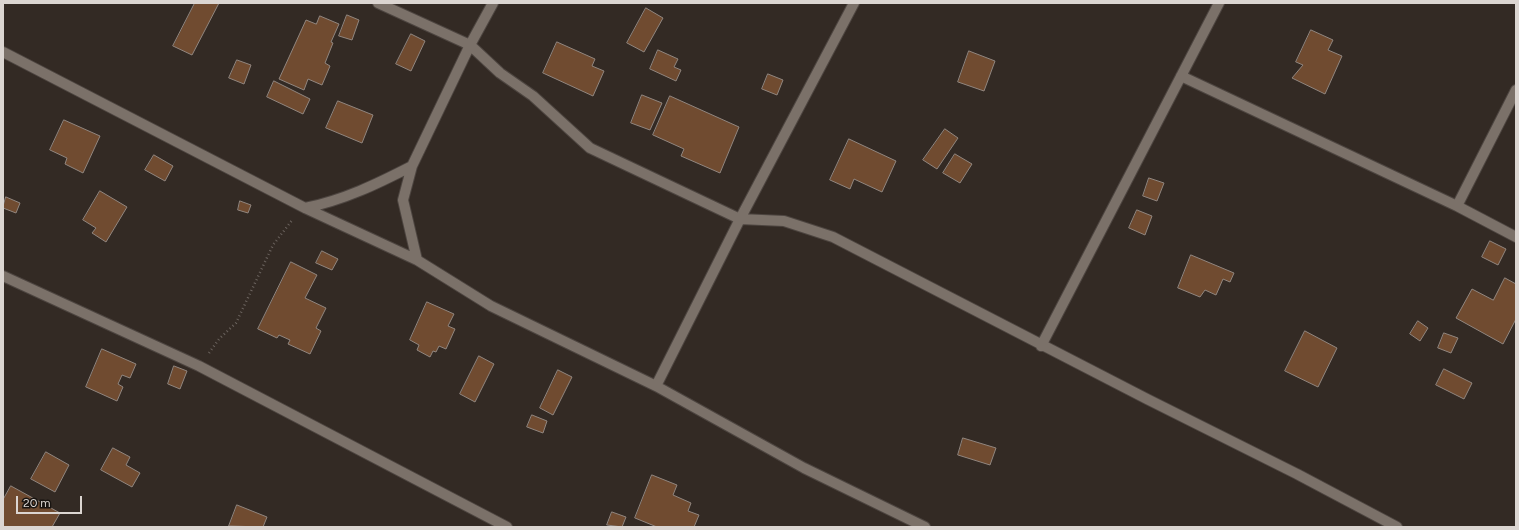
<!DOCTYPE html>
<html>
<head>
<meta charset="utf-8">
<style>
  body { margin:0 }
  #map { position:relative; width:1519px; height:530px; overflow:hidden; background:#332a24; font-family:Figtree,sans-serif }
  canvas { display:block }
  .frame { position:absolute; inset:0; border:4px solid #dbd5d1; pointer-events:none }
  .scale { position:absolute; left:16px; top:496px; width:66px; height:18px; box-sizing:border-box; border:2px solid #dbd5d1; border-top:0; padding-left:5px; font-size:12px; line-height:14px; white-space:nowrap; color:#dbd5d1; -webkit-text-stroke:3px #181411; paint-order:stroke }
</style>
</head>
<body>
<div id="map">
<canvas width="1519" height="530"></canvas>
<div class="frame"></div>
<div class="scale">20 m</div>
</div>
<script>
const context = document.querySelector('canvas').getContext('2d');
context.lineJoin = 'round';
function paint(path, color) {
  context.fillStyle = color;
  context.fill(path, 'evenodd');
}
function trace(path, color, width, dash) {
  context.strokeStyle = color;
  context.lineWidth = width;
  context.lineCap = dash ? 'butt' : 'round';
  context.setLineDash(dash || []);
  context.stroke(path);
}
const building = new Path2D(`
  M 195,3 L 219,3 L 192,55 L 173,46 Z
  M 646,8 L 663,18 L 644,52 L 627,43 Z
  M 347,15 L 359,20 L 352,40 L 339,36 Z
  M 320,16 L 339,24 L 331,42 L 333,43 L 325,63 L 330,66 L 322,85 L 308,79 L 304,90 L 279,79 L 306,20 L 316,24 Z
  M 1311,30 L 1333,40 L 1328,50 L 1342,56 L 1325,94 L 1292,78 L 1303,65 L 1296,62 Z
  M 411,34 L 425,41 L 411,71 L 396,64 Z
  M 557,42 L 595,59 L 592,66 L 604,71 L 593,96 L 543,73 Z
  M 658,50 L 678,59 L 674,67 L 681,70 L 676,81 L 650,69 Z
  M 969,51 L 995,61 L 984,91 L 958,82 Z
  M 237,60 L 251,65 L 244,84 L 229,78 Z
  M 768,74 L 783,80 L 777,95 L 762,89 Z
  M 274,81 L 310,99 L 303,114 L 267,97 Z
  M 642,95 L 662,103 L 650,130 L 631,123 Z
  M 670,96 L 739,127 L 720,173 L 681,156 L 684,149 L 653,135 Z
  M 338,101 L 373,115 L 362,143 L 326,128 Z
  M 64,120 L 100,136 L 83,173 L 65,164 L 67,158 L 50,150 Z
  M 945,129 L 958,138 L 937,169 L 923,160 Z
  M 849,139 L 896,161 L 882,192 L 854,179 L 850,189 L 830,180 Z
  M 955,154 L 972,164 L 960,183 L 943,173 Z
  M 154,155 L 173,166 L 165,181 L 145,170 Z
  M 1149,178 L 1164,183 L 1157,201 L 1143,196 Z
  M 100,191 L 127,207 L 106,242 L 92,233 L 96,228 L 83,220 Z
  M 6,197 L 20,203 L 16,213 L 3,208 Z
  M 240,201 L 251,205 L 248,213 L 238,210 Z
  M 1137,210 L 1152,216 L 1145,235 L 1129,228 Z
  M 1490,241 L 1506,249 L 1498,265 L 1482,257 Z
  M 322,251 L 338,259 L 332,270 L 316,263 Z
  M 1191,255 L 1234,273 L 1230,282 L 1223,279 L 1216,295 L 1205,290 L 1200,297 L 1178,288 Z
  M 291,262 L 317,275 L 305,298 L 326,308 L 316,328 L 321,331 L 310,354 L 288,344 L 290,340 L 279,335 L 277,338 L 258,329 Z
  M 1505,278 L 1516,284 L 1516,319 L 1503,344 L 1456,318 L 1472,289 L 1493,300 Z
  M 427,302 L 454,314 L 448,326 L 455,329 L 446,349 L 439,346 L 436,352 L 433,351 L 430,357 L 417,350 L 419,345 L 410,340 Z
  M 1418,321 L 1428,328 L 1420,341 L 1410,334 Z
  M 1305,331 L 1337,348 L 1318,387 L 1285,371 Z
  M 1444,333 L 1458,338 L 1451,353 L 1438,348 Z
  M 102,349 L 136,364 L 130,378 L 122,375 L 118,384 L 123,387 L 117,401 L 86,387 Z
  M 479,356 L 494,364 L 475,402 L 460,394 Z
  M 174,366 L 187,371 L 180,389 L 168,384 Z
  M 1444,369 L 1472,383 L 1464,399 L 1436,385 Z
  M 558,370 L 572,377 L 553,415 L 540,408 Z
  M 532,415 L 547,421 L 543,433 L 527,427 Z
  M 963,438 L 996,448 L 990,465 L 958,455 Z
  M 113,448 L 130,457 L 126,465 L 140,473 L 132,487 L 101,470 Z
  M 46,452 L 69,465 L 55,492 L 31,479 Z
  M 652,475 L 677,485 L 673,495 L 691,503 L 688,511 L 699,515 L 694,527 L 657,527 L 635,518 Z
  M 11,486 L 60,513 L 52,527 L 3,527 L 3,500 Z
  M 237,505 L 267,517 L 263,527 L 229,526 Z
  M 612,512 L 626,517 L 622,527 L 607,525 Z`);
paint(building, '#704b30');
trace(building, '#91867f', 1);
const minor = new Path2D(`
  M 378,3 L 470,45 L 500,73 L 533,96 L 590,148 L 740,219 L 784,221 L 833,237 L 1147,399 L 1297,474 L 1397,527
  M 3,52 L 305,208 L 417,260 L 491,306 L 656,386 L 804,468 L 925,527
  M 1181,76 L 1457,206 L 1516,237
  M 1457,206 L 1516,90
  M 305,208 C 344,200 377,184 412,166
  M 417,260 L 403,200 L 412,166 L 470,45 L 493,3
  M 3,276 L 199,366 L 507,527
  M 1041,346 L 1219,3
  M 656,386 L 740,219 L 854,3`);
trace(minor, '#4d4540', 12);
trace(new Path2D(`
  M 209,353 L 219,339 L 236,323 L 273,245 L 293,219`), '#6b635e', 2.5, [1, 3]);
trace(minor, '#7b7169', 10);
</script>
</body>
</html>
